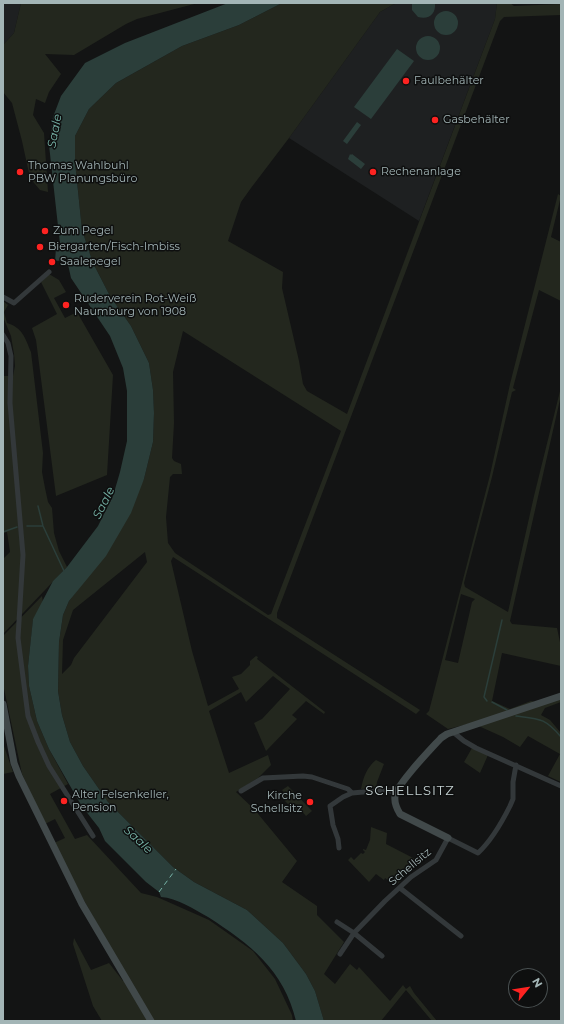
<!DOCTYPE html>
<html>
<head>
<meta charset="utf-8">
<style>
  body { margin:0 }
  #map { position:relative; width:564px; height:1024px; overflow:hidden; background:#131414; font-family:Montserrat,sans-serif }
  canvas { display:block }
  .frame { position:absolute; inset:0; border:4px solid #a3b5b6; pointer-events:none }
  .north { position:absolute; left:508px; top:968px; width:40px; height:40px; box-sizing:border-box; background:#0e0f0f; border:1px solid #4a5152; border-radius:50%; rotate:60deg; font-size:11px; font-weight:700; line-height:16px; text-align:center; color:#a3b5b6 }
  .north::after { content:''; display:block; margin:auto; width:14px; height:18px; background:#fe2321; clip-path:polygon(50% 0,100% 100%,50% 72%,0 100%) }
</style>
</head>
<body>
<div id="map">
<canvas width="564" height="1024"></canvas>
<div class="frame"></div>
<div class="north">N</div>
</div>
<script>
const context = document.querySelector('canvas').getContext('2d');
context.lineJoin = 'round';
function paint(path, color) {
  context.fillStyle = color;
  context.fill(path, 'evenodd');
}
function trace(path, color, width, dash) {
  context.strokeStyle = color;
  context.lineWidth = width;
  context.lineCap = dash ? 'butt' : 'round';
  context.setLineDash(dash || []);
  context.stroke(path);
}
function label(font, color, halo, rows, align = 'center') {
  context.font = font + ' Montserrat,sans-serif';
  context.lineWidth = 3;
  context.setLineDash([]);
  context.textBaseline = 'middle';
  context.strokeStyle = halo;
  context.fillStyle = color;
  for (const [text, x, y, turn = 0] of rows) {
    context.save();
    context.translate(x, y);
    context.rotate((+turn || 0) * Math.PI / 180);
    context.textAlign = isNaN(turn) ? turn : align;
    if (halo) context.strokeText(text, 0, 0);
    context.fillText(text, 0, 0);
    context.restore();
  }
}
paint(new Path2D(`
  M 3,3 L 21,3 L 14,33 L 3,45 Z
  M 396,3 L 497,3 L 495,19 L 419,221 L 289,138 L 380,12 Z`), '#1e2021');
paint(new Path2D(`
  M 21,3 L 198,3 L 137,19 L 126,24 L 74,55 L 45,54 L 61,74 L 49,92 L 45,103 L 36,99 L 33,115 L 44,133 L 48,192 L 40,190 L 30,178 L 22,141 L 12,103 L 3,92 L 3,45 L 14,33 Z
  M 282,3 L 396,3 L 380,12 L 289,138 L 251,188 L 241,202 L 228,241 L 283,272 L 282,288 L 299,361 L 303,384 L 307,391 L 347,414 L 495,19 L 497,3 L 510,3 L 514,6 L 561,4 L 561,15 L 504,17 L 500,21 L 277,613 L 277,618 L 420,710 L 416,714 L 173,557 L 171,561 L 192,651 L 208,706 L 239,689 L 232,677 L 241,674 L 250,665 L 250,661 L 256,656 L 258,657 L 257,659 L 325,712 L 324,714 L 306,701 L 292,715 L 297,719 L 266,751 L 254,723 L 262,719 L 290,689 L 273,676 L 246,702 L 241,692 L 209,711 L 229,773 L 268,755 L 271,765 L 258,778 L 236,792 L 254,809 L 297,861 L 282,882 L 317,906 L 317,915 L 344,942 L 324,974 L 335,984 L 350,964 L 357,970 L 359,967 L 390,1001 L 403,985 L 406,989 L 410,986 L 414,993 L 437,1021 L 432,1021 L 406,990 L 381,1021 L 324,1021 L 315,991 L 306,974 L 283,943 L 247,910 L 194,882 L 173,867 L 108,802 L 83,766 L 70,742 L 62,715 L 58,691 L 59,642 L 63,615 L 69,601 L 81,585 L 144,479 L 153,442 L 154,413 L 153,390 L 149,363 L 131,326 L 110,296 L 93,263 L 82,230 L 75,162 L 75,136 L 89,109 L 116,83 L 182,46 L 239,25 ZM 183,331 L 341,431 L 271,614 L 268,615 L 175,553 L 168,543 L 166,517 L 170,477 L 173,474 L 182,474 L 181,464 L 174,461 L 172,458 L 174,423 L 173,372 ZM 145,552 L 147,562 L 74,658 L 71,665 L 62,674 L 63,640 L 73,610 Z
  M 558,194 L 561,196 L 551,237 L 561,242 L 561,301 L 539,290 L 513,388 L 516,390 L 512,392 L 492,477 L 464,583 L 465,587 L 508,612 L 534,496 L 561,387 L 561,395 L 510,621 L 512,624 L 557,628 L 561,647 L 561,666 L 502,653 L 492,701 L 510,709 L 531,701 L 535,702 L 561,693 L 561,702 L 545,708 L 541,715 L 550,720 L 561,733 L 561,782 L 548,776 L 560,754 L 528,736 L 520,747 L 503,737 L 472,723 L 448,729 L 426,714 L 429,711 L 490,475 L 510,384 ZM 461,594 L 475,599 L 472,602 L 458,663 L 445,660 Z
  M 49,274 L 59,280 L 66,292 L 54,298 L 65,318 L 77,312 L 113,375 L 107,475 L 56,496 L 36,340 L 32,328 L 57,314 L 41,282 Z
  M 3,301 L 8,305 L 4,312 L 7,323 C 23,328 25,338 31,352 L 43,453 L 42,472 L 45,488 L 48,502 L 52,508 L 54,533 L 59,551 L 67,567 L 3,634 L 3,559 L 10,552 L 7,532 L 3,533 L 3,376 L 13,376 L 15,366 L 14,354 L 11,336 L 3,317 Z
  M 42,596 L 43,602 L 33,620 L 28,666 L 29,686 L 37,721 L 49,749 L 68,784 L 50,794 L 75,839 L 87,835 L 141,893 L 157,897 L 209,920 L 253,951 L 275,979 L 292,1015 L 293,1021 L 102,1021 L 93,1006 L 73,944 L 74,938 L 91,970 L 109,963 L 123,981 L 127,977 L 81,895 L 54,843 L 65,838 L 55,819 L 45,824 L 22,774 L 3,684 L 3,636 Z
  M 3,742 L 4,746 L 13,772 L 3,774 Z
  M 472,748 L 488,755 L 480,773 L 464,762 Z
  M 376,760 L 384,764 L 377,782 L 376,788 L 361,789 C 363,778 367,767 376,760 Z
  M 288,786 L 312,811 L 306,816 L 300,809 L 296,812 L 281,797 L 285,794 L 282,790 Z
  M 371,827 L 387,833 L 386,844 L 419,861 L 412,870 L 408,866 L 404,870 L 405,871 L 399,878 L 401,881 L 398,883 L 392,877 L 389,881 L 385,878 L 384,880 L 376,874 L 369,882 L 348,860 L 351,857 L 354,860 L 361,853 L 363,854 L 365,852 L 363,850 L 363,849 L 366,850 L 370,840 Z`), '#23271e');
paint(new Path2D(`
  M 228,3 L 282,3 L 239,25 L 182,46 L 116,83 L 89,109 L 75,136 L 75,162 L 82,230 L 93,263 L 110,296 L 131,326 L 149,363 L 153,390 L 154,413 L 153,442 L 144,479 L 131,513 L 106,556 L 69,601 L 63,615 L 59,642 L 58,691 L 62,715 L 70,742 L 83,766 L 108,802 L 173,867 L 194,882 L 247,910 L 283,943 L 306,974 L 315,991 L 324,1021 L 296,1021 C 284,970 250,944 208,917 C 194,909 177,898 161,897 L 159,892 L 146,882 L 105,841 L 99,828 L 81,805 L 49,749 L 37,721 L 29,686 L 28,666 L 33,619 L 53,581 L 67,567 L 98,526 L 113,496 L 120,472 L 127,441 L 127,391 L 123,368 L 110,336 L 71,278 L 67,260 L 55,261 L 56,248 L 60,244 L 49,145 L 53,117 L 61,96 L 85,63 L 125,43 Z
  M 412,3 L 435,3 C 436,14 429,20 418,17 L 412,10 Z
  M434 23a12 12 0 1 1 24 0a12 12 0 1 1-24 0Z
  M416 48a12 12 0 1 1 24 0a12 12 0 1 1-24 0Z
  M 397,49 L 414,61 L 371,119 L 354,107 Z
  M 357,122 L 361,125 L 347,144 L 343,141 Z
  M 350,154 L 351,155 L 352,154 L 365,164 L 361,169 L 348,159 Z`), '#2b3e3a');
trace(new Path2D(`
  M 38,506 L 43,526 L 64,571
  M 27,526 L 43,526
  M 3,532 L 17,527
  M 487,701 L 484,697 L 502,620
  M 492,702 L 507,710
  M 516,716 C 540,719 545,718 561,737`), '#2b3e3a', 1.5);
trace(new Path2D(`
  M 159,892 L 176,869`), '#77b4a8', 1, [5, 4]);
trace(new Path2D(`
  M 3,297 L 14,303 L 49,272
  M 3,335 L 8,343 L 11,356 L 10,403 L 23,555 L 18,638 L 28,716 L 38,742 L 49,766 L 93,836
  M 453,732 L 464,741 L 476,748 L 561,786
  M 241,791 L 263,778 L 303,776 L 312,777 L 348,789 L 352,793 L 386,790 L 396,792
  M 339,848 L 338,839 L 333,825 L 330,806 L 343,797 L 352,793
  M 400,888 L 461,936
  M 337,922 L 354,933 L 382,956
  M 340,954 L 354,933 L 385,901 L 411,877 L 436,860 L 448,838 L 478,853 C 491,841 502,822 510,806 L 513,799 L 513,782 L 516,765`), '#33383a', 5);
trace(new Path2D(`
  M 3,704 L 14,763 L 19,776 L 82,904 L 151,1021
  M 448,838 L 400,814 C 397,809 394,803 395,796 C 397,784 431,749 441,738 L 447,734 L 561,696`), '#41494a', 7);
for (const [x, y, r, color] of [
  [406,81,4,"#fe2321"],
  [435,120,4,"#fe2321"],
  [20,172,4,"#fe2321"],
  [373,172,4,"#fe2321"],
  [45,231,4,"#fe2321"],
  [40,247,4,"#fe2321"],
  [52,262,4,"#fe2321"],
  [66,305,4,"#fe2321"],
  [64,801,4,"#fe2321"],
  [310,802,4,"#fe2321"]
]) {
  const dot = new Path2D();
  dot.arc(x, y, r, 0, 2 * Math.PI);
  context.fillStyle = color;
  context.fill(dot);
  trace(dot, '#0e0f0f', 1.5);
}
label('11px', '#a3b5b6', '#0e0f0f', [
  ["Faulbehälter",414,81],
  ["Gasbehälter",443,120],
  ["Thomas Wahlbuhl",28,166],
  ["PBW Planungsbüro",28,179],
  ["Rechenanlage",381,172],
  ["Zum Pegel",53,231],
  ["Biergarten/Fisch-Imbiss",48,247],
  ["Saalepegel",60,262],
  ["Ruderverein Rot-Weiß",74,299],
  ["Naumburg von 1908",74,312],
  ["Alter Felsenkeller,",72,795],
  ["Pension",72,808],
  ["Kirche",302,796,"right"],
  ["Schellsitz",302,809,"right"]
], 'left');
label('11px', '#a3b5b6', '#0e0f0f', [
  ["Schellsitz",410,867,-40]
]);
label('italic 12px', '#77b4a8', '#0e0f0f', [
  ["Saale",55,131,-79],
  ["Saale",104,503,-63],
  ["Saale",138,840,43]
]);
context.letterSpacing = '1px';
label('13px', '#c4d1d2', '#0e0f0f', [
  ["SCHELLSITZ",410,791]
]);
context.letterSpacing = '0px';
</script>
</body>
</html>
